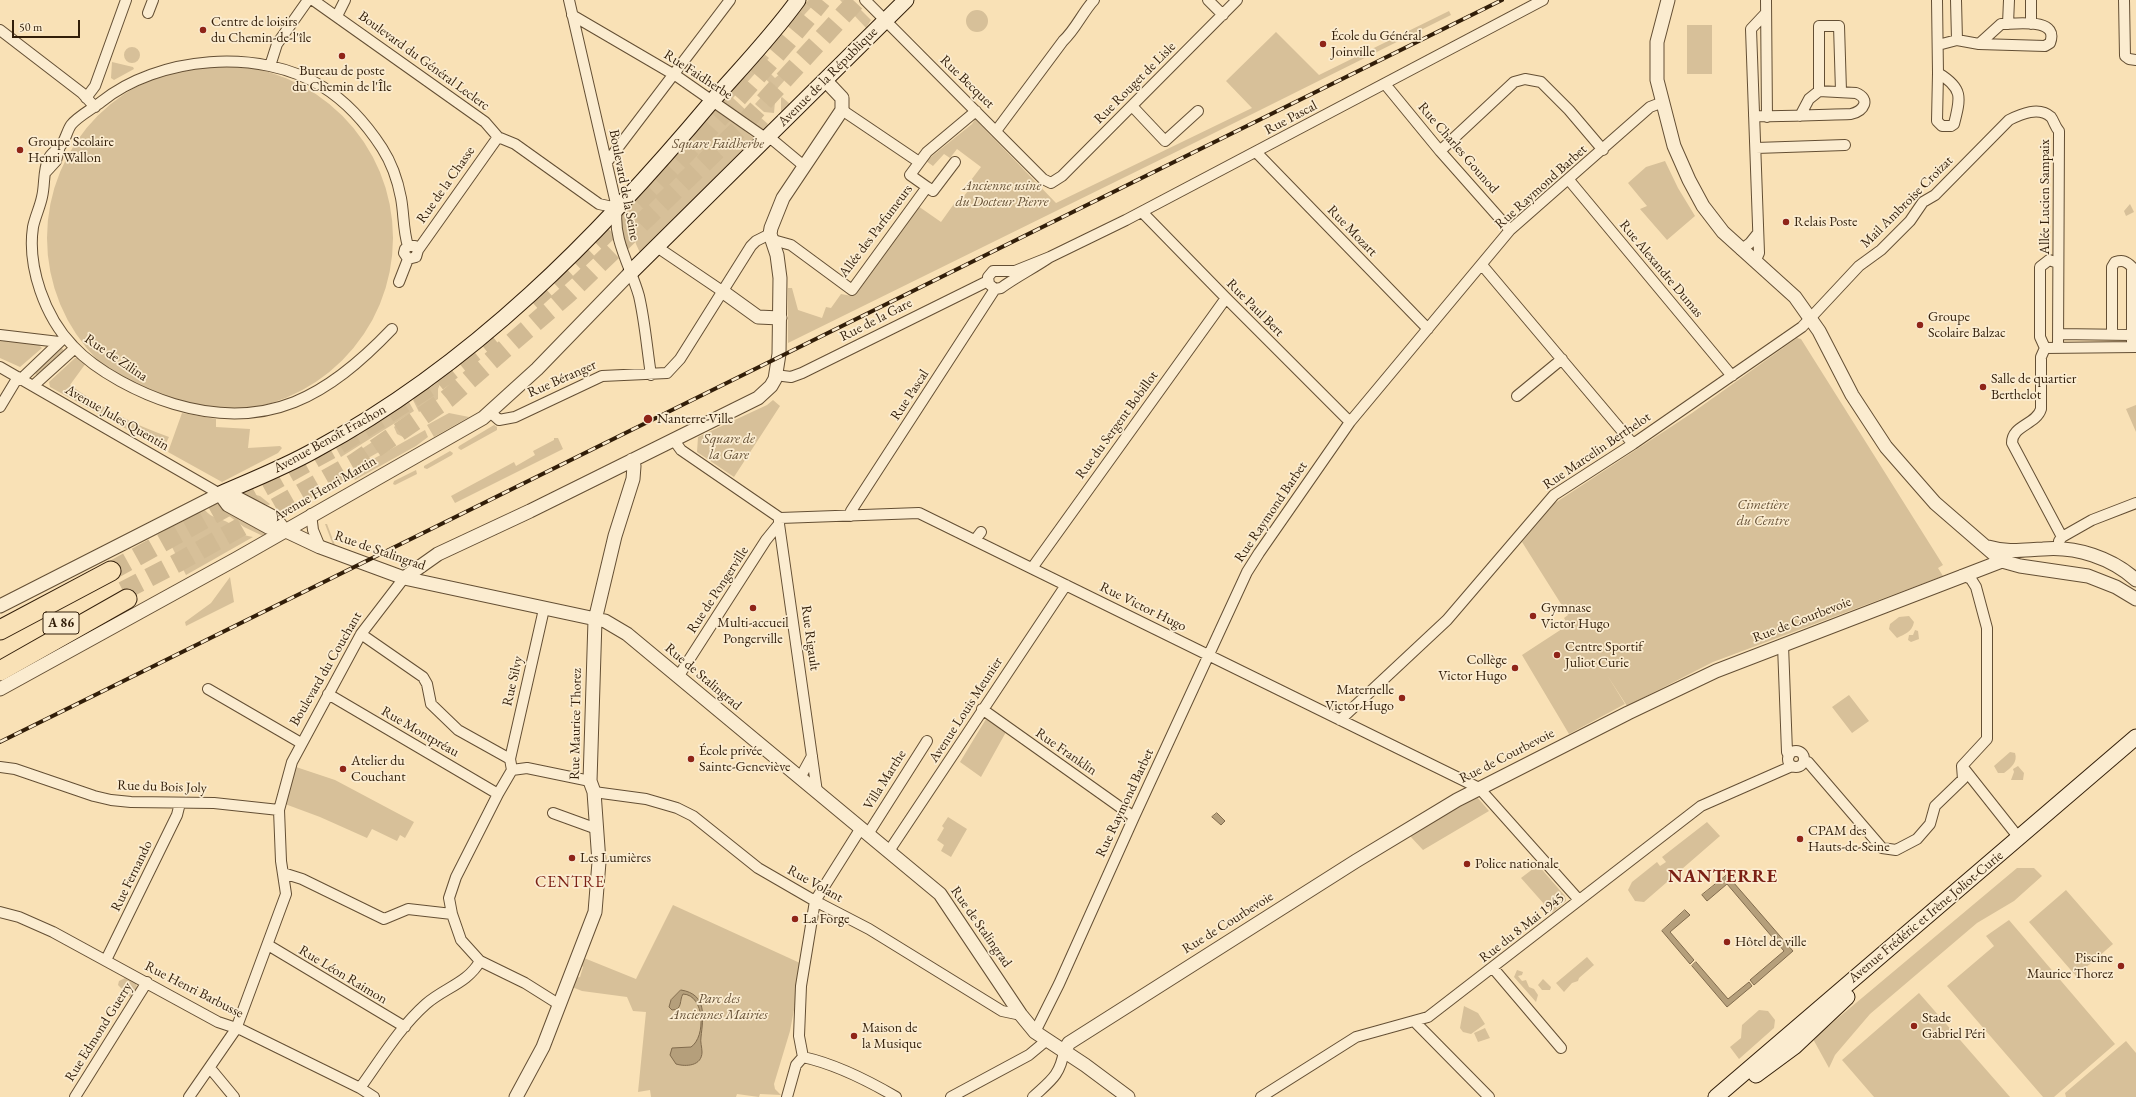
<!DOCTYPE html>
<html>
<head>
<meta charset="utf-8">
<style>
  body { margin:0 }
  #map { position:relative; width:2136px; height:1097px; overflow:hidden; background:#f9e1b6; font-family:"EB Garamond",serif }
  canvas { display:block }
  .scale { position:absolute; left:12px; top:20px; width:68px; height:18px; box-sizing:border-box; border:2px solid #321e09; border-top:0; padding-left:5px; font-size:12px; line-height:14px; white-space:nowrap; color:#321e09; -webkit-text-stroke:3px #fbecd0; paint-order:stroke }
</style>
</head>
<body>
<div id="map">
<canvas width="2136" height="1097"></canvas>
<div class="scale">50 m</div>
</div>
<script>
const context = document.querySelector('canvas').getContext('2d');
context.lineJoin = 'round';
function paint(path, color) {
  context.fillStyle = color;
  context.fill(path, 'evenodd');
}
function trace(path, color, width, dash) {
  context.strokeStyle = color;
  context.lineWidth = width;
  context.lineCap = dash ? 'butt' : 'round';
  context.setLineDash(dash || []);
  context.stroke(path);
}
function label(font, color, halo, rows, align = 'center') {
  context.font = font + ' "EB Garamond",serif';
  context.lineWidth = 3.5;
  context.setLineDash([]);
  context.textBaseline = 'middle';
  context.strokeStyle = halo;
  context.fillStyle = color;
  for (const [text, x, y, turn = 0] of rows) {
    context.save();
    context.translate(x, y);
    context.rotate((+turn || 0) * Math.PI / 180);
    context.textAlign = isNaN(turn) ? turn : align;
    if (halo) context.strokeText(text, 0, 0);
    context.fillText(text, 0, 0);
    context.restore();
  }
}
paint(new Path2D(`
  M 808,0 L 818,0 L 792,28 L 792,23 Z
  M 840,0 L 851,0 L 871,20 L 866,28 Z
  M966 21a11 11 0 1 1 22 0a11 11 0 1 1-22 0Z
  M 1449,11 L 1451,15 L 1186,147 L 788,343 L 788,288 L 792,288 L 798,310 L 822,318 L 826,307 L 831,308 L 841,294 L 852,296 L 918,206 L 941,222 L 956,201 L 959,202 L 968,191 L 965,188 L 981,167 L 957,149 L 950,158 L 944,154 L 933,166 L 926,161 L 972,124 L 975,119 L 1056,203 L 1252,108 L 1226,81 L 1276,32 L 1319,75 Z
  M 1687,25 L 1712,25 L 1712,74 L 1687,74 Z
  M124 55a8 8 0 1 1 16 0a8 8 0 1 1-16 0Z
  M 763,53 L 769,58 L 733,98 L 748,112 L 751,109 L 768,124 L 764,131 L 723,101 L 724,96 Z
  M 112,62 L 133,67 L 134,69 L 114,80 L 111,78 Z
  M47 238a173 173 0 1 1 346 0a173 173 0 1 1-346 0Z
  M 764,67 L 775,78 L 781,73 L 785,77 L 784,81 L 776,90 L 774,113 L 764,112 L 755,104 L 772,85 L 759,73 Z
  M 782,97 L 790,104 L 781,112 L 781,98 Z
  M 714,109 L 720,111 L 756,140 L 641,255 L 636,244 L 626,208 Z
  M 1665,161 L 1678,188 L 1695,216 L 1667,240 L 1640,209 L 1647,206 L 1628,183 L 1646,167 Z
  M 2130,204 L 2134,212 L 2126,216 L 2124,211 Z
  M 0,338 L 37,343 L 42,348 L 20,367 L 0,358 Z
  M 1797,338 L 1801,339 L 1943,565 L 1938,568 L 1943,576 L 1713,662 L 1627,706 L 1607,675 L 1625,704 L 1569,734 L 1522,655 L 1568,625 L 1564,618 L 1568,615 L 1522,542 L 1555,503 L 1692,413 Z
  M 61,347 L 65,352 L 36,375 L 35,372 Z
  M 75,358 L 79,358 L 86,363 L 70,385 C 102,408 133,424 169,437 L 163,449 L 50,387 L 49,382 Z
  M 442,379 L 438,389 L 438,399 L 419,412 L 413,400 Z
  M 773,400 L 780,406 L 734,477 L 697,452 L 698,437 L 767,405 Z
  M 409,402 L 414,411 L 341,457 L 336,448 Z
  M 2136,405 L 2136,432 L 2126,409 Z
  M 182,413 L 216,419 L 216,427 L 250,429 L 248,448 L 280,446 L 282,448 L 278,453 L 222,482 L 168,452 Z
  M 449,413 L 469,417 L 434,437 L 427,425 Z
  M 397,424 L 407,429 L 406,433 L 408,434 L 405,438 L 397,434 L 394,427 Z
  M 494,425 L 497,427 L 497,430 L 461,450 L 458,448 L 459,446 Z
  M 425,430 L 428,437 L 416,446 L 355,480 L 350,472 Z
  M 386,433 L 393,444 L 363,461 L 357,452 Z
  M 554,438 L 558,438 L 563,449 L 455,503 L 451,496 L 514,462 L 516,466 L 535,455 L 533,451 L 554,440 Z
  M 450,451 L 453,453 L 452,455 L 427,469 L 424,468 L 424,466 Z
  M 416,470 L 417,474 L 395,485 L 393,484 L 394,481 Z
  M 237,490 L 260,496 L 270,504 L 269,505 L 257,503 Z
  M 214,502 L 268,533 L 263,536 L 244,527 L 225,513 L 208,506 Z
  M 204,509 C 212,519 220,518 229,523 C 241,529 238,535 253,537 L 186,575 L 163,529 Z
  M 325,524 L 327,524 L 335,545 L 333,545 Z
  M 230,577 L 234,602 L 186,626 L 185,622 L 211,603 Z
  M 1909,616 L 1914,622 C 1912,632 1905,634 1897,638 L 1889,629 L 1890,624 L 1899,617 Z
  M 1915,630 L 1918,631 L 1919,639 L 1911,642 L 1908,640 L 1909,635 L 1913,635 Z
  M 1849,695 L 1869,721 L 1852,733 L 1832,707 Z
  M 986,719 L 1006,732 L 981,777 L 960,762 Z
  M 2010,752 L 2015,753 C 2018,762 2011,768 2004,773 L 1998,773 L 1994,766 Z
  M 2018,766 L 2024,773 L 2023,780 L 2011,780 L 2014,772 L 2013,769 Z
  M 296,767 L 335,780 L 414,822 L 405,838 L 400,835 L 397,841 L 372,829 L 367,838 L 320,817 L 285,804 Z
  M 1477,797 L 1489,811 L 1423,850 L 1410,836 Z
  M 948,817 L 967,829 L 951,857 L 941,851 L 944,845 L 937,840 L 944,828 L 942,826 Z
  M 1707,822 L 1720,836 L 1644,902 L 1635,901 L 1628,890 L 1632,882 L 1657,862 L 1660,866 L 1666,862 L 1662,857 Z
  M 1538,865 L 1565,896 L 1566,901 L 1552,913 L 1521,878 Z
  M 2017,868 L 2034,868 L 2042,876 L 2014,901 L 1977,923 L 1870,1014 L 1835,1055 L 1829,1068 L 1813,1039 Z
  M 2066,890 L 2113,944 L 2076,976 L 2029,922 Z
  M 673,905 L 800,963 L 797,994 L 790,1031 L 774,1084 L 775,1089 L 781,1095 L 760,1094 L 759,1097 L 737,1094 L 736,1097 L 651,1097 L 650,1090 L 638,1092 L 646,1012 L 633,1011 L 627,997 L 582,991 L 572,987 L 575,978 L 580,977 L 583,967 L 581,965 L 584,958 L 636,979 Z
  M 2009,920 L 2115,1044 L 2054,1097 L 2043,1097 L 1947,986 L 1994,946 L 1986,936 Z
  M 1587,957 L 1594,965 L 1579,978 L 1578,981 L 1572,983 L 1564,992 L 1556,983 Z
  M 1517,970 L 1523,972 L 1522,975 L 1518,976 L 1522,981 L 1526,980 L 1529,987 L 1534,989 L 1538,995 L 1536,1002 L 1514,977 Z
  M 125,978 L 136,983 L 137,988 L 131,998 L 118,985 L 119,981 Z
  M 1543,979 L 1551,987 L 1550,990 L 1542,990 L 1538,985 Z
  M 1919,993 L 2010,1097 L 1874,1097 L 1842,1060 Z
  M 1464,1006 L 1478,1013 L 1485,1024 L 1471,1034 L 1463,1032 L 1460,1028 Z
  M 1759,1010 L 1768,1011 L 1775,1020 L 1774,1028 L 1739,1059 L 1730,1047 L 1741,1038 L 1742,1025 Z
  M 1485,1028 L 1490,1038 L 1478,1042 L 1474,1033 Z
  M 2126,1041 L 2136,1053 L 2136,1097 L 2066,1097 L 2065,1093 Z`), '#d7c099');
const water = new Path2D(`
  M 1217,813 L 1225,821 L 1221,825 L 1212,817 Z
  M 1727,875 L 1793,951 L 1754,985 L 1750,980 L 1784,951 L 1727,884 L 1707,901 L 1702,895 Z
  M 1685,910 L 1690,915 L 1670,932 L 1694,960 L 1690,964 L 1662,931 Z
  M 1696,962 L 1728,999 L 1749,982 L 1752,986 L 1727,1007 L 1692,966 Z
  M 681,990 C 708,994 703,1018 701,1037 C 700,1042 702,1047 702,1052 C 702,1066 686,1067 676,1064 L 670,1055 L 672,1048 L 691,1047 C 706,1037 705,995 683,994 C 679,1000 683,1010 672,1010 L 669,1007 L 671,1000 Z`);
paint(water, '#b59f7b');
trace(water, '#816b4d', 1);
trace(new Path2D(`
  M 532,302 C 636,209 734,108 822,0
  M 111,571 L 339,445 L 436,383 L 493,337
  M 123,591 L 179,562 L 354,463 L 447,399 L 569,293 L 738,130 L 857,0`), '#d1ba93', 19, [19, 10]);
const minor = new Path2D(`
  M 313,0 L 485,122 L 498,137 L 515,144 L 599,204 L 617,208
  M 569,0 L 617,208 C 612,239 631,267 639,296 C 645,322 647,349 651,375
  M 865,0 L 1043,179 L 1051,183 L 1062,176 L 1237,0
  M 1208,0 L 1223,15
  M 1766,0 L 1767,117
  M 1937,0 L 1938,73 C 1963,88 1961,97 1954,124 L 1951,126 L 1942,126 L 1937,121 L 1938,73
  M 1956,0 L 1957,40
  M 2031,0 L 2031,24
  M 2124,0 L 2125,56 L 2129,59 L 2136,60
  M 148,13 L 153,0
  M 572,15 L 678,77 L 761,135 L 774,141 L 804,166
  M 337,16 L 345,0
  M 2008,24 L 2009,0
  M 0,30 L 82,93 L 95,107
  M 1938,45 L 1957,40 L 1979,44 L 2045,46 L 2050,43 C 2060,17 2015,24 2001,24 L 1979,44
  M 270,66 L 277,44 L 308,0
  M 1385,84 L 1440,151 L 1510,230
  M 1819,91 L 1819,26 L 1839,26 L 1841,91
  M 86,98 L 95,86 L 126,0
  M 1132,106 L 1165,141 L 1198,111
  M 842,110 L 919,162
  M 1754,116 C 1786,117 1819,115 1851,114 C 1864,111 1871,99 1856,93 L 1819,91 L 1809,99 L 1800,116
  M 996,131 L 1063,41 C 1076,29 1082,13 1094,0
  M 1756,148 L 1845,145
  M 1440,151 L 1514,82 L 1525,79 L 1541,82 L 1569,110 L 1603,150
  M 1256,152 L 1428,329
  M 607,162 L 730,0
  M 45,173 L 56,161 L 60,146
  M 1569,180 L 1732,376
  M 927,187 L 933,191 L 955,162
  M 1142,212 L 1226,298 L 1350,422
  M 773,240 L 791,245 L 852,290 L 927,187 L 910,175 L 927,152 L 976,111
  M 657,247 L 722,291
  M 418,250 L 415,246 L 408,246 L 405,249 L 404,253 L 408,259 L 416,257 L 418,250 L 498,137
  M 1741,250 L 1750,243 L 1758,233
  M 1050,257 C 1034,268 1016,277 1001,288 L 995,289 L 989,284 L 988,277 L 993,271 L 1015,271 L 1050,257 L 1126,220 L 1543,0
  M 1755,262 L 1759,253 L 1751,29 L 1766,13
  M 1482,265 L 1633,444
  M 399,282 L 408,259
  M 392,329 C 328,396 268,432 174,404 C 141,394 97,372 73,346 C 45,317 27,267 33,227 C 35,217 40,207 42,197 C 45,185 43,171 48,160 C 50,153 58,150 62,144 C 66,138 67,131 71,125 C 77,117 92,109 101,102 C 158,56 260,47 323,87 C 347,102 367,125 382,148 C 391,162 398,182 401,198 C 404,214 403,230 408,246
  M 2058,334 L 2132,335 L 2136,339
  M 2112,334 L 2112,267 L 2115,262 C 2123,260 2126,261 2132,267 L 2132,347
  M 0,335 L 59,342
  M 2045,348 L 2040,337 L 2040,267 L 2049,260 L 2058,263
  M 0,367 L 220,494
  M 775,375 L 791,377 L 802,373 L 988,281
  M 21,379 L 65,337
  M 33,386 L 75,348
  M 1517,396 L 1562,359
  M 0,407 L 18,377
  M 490,412 L 499,420 L 515,417 L 602,376 L 667,373 L 680,359 L 751,246 L 756,241 L 770,234
  M 673,439 L 681,450 L 780,518 L 919,513 L 1479,788 L 1579,900
  M 311,514 L 313,530 L 320,547
  M 851,516 L 851,511 L 995,289
  M 779,524 L 817,792
  M 2062,537 L 2012,443 C 2012,425 2036,425 2041,409 L 2041,357 L 2045,348 L 2136,347
  M 975,540 L 981,532
  M 2059,541 L 2062,537 L 2092,520 L 2136,503
  M 1032,568 L 1226,298
  M 544,609 L 510,759 L 512,770 L 498,794 L 456,877 L 449,898 L 452,914 L 461,940 L 480,961 L 525,983 L 560,1005
  M 361,634 L 423,677 L 427,684 L 431,704 L 458,730 L 510,759
  M 1783,645 L 1787,752 L 1789,756
  M 678,677 L 766,540 L 779,524 L 779,520
  M 208,689 L 301,743
  M 328,694 L 498,794
  M 982,709 L 1134,817
  M 1340,720 L 1447,620 L 1554,495 L 1633,444 L 1802,327 L 1859,266 L 1881,250 L 1910,221 L 1923,202 L 1935,195 L 2009,120 C 2021,114 2039,106 2051,117 C 2054,121 2055,127 2059,131 L 2058,347
  M1788 759a8 8 0 1 1 16 0a8 8 0 1 1-16 0Z
  M 1804,761 L 1808,762 L 1882,848 L 1896,850 L 1917,839 L 1930,824 L 1935,806 L 1963,779 L 1962,766 L 1987,739 L 1987,628 L 1976,587 L 1971,579 L 1962,575
  M 1962,766 L 2019,838
  M 0,767 L 15,769 L 94,796 L 111,800 L 131,802 L 214,803 L 279,810
  M 512,770 L 527,768 L 590,781
  M 800,778 L 812,756
  M 594,792 L 646,799 L 677,808 L 693,816 L 758,868 L 815,901 L 869,929 L 1002,1011 L 1021,1015
  M 553,813 L 597,829
  M 868,834 L 927,741
  M 889,851 L 1066,585
  M 283,873 L 302,879 L 384,919 L 408,909 L 452,914
  M 0,912 L 19,917 L 53,932 L 218,1022 L 242,1030 L 360,1088 L 374,1097
  M 268,945 L 405,1027
  M 106,960 L 177,815 L 180,803
  M 1493,968 L 1561,1048
  M 1414,1021 L 1489,1097
  M 1035,1032 L 1059,984 L 1134,817 L 1247,572 L 1259,553 L 1350,422 L 1510,230 L 1650,107 L 1663,102
  M 803,1057 C 835,1064 867,1080 896,1097
  M 210,1068 L 234,1097
  M 360,1088 C 381,1059 399,1028 426,1004 C 444,988 468,983 480,961
  M 75,1097 L 147,982
  M 189,1097 L 236,1029 L 286,894 L 281,861 L 279,810 L 292,762 L 361,634 L 404,578
  M 787,1097 L 796,1065 L 803,1057 L 799,1036 L 801,986 L 815,901 L 861,828
  M 951,1097 L 1029,1055 L 1047,1040
  M 1033,1097 C 1050,1081 1060,1076 1064,1051
  M 1261,1097 L 1356,1037 L 1428,1017 L 1701,806 L 1792,766`);
const tertiary = new Path2D(`
  M 1668,0 L 1657,42 L 1657,80 L 1674,146 L 1689,180 L 1703,206 L 1723,232 L 1795,297 L 1819,331 L 1852,395 L 1886,447 L 1935,503 L 2002,561 L 2020,566 L 2088,576 L 2116,587 L 2136,599
  M 722,291 L 758,317 L 780,318
  M 220,494 L 228,505 L 268,527 L 284,530 L 320,547 L 404,578 L 605,621 L 627,634 L 940,894 L 1021,1015 L 1035,1032 L 1085,1065 L 1128,1097
  M 220,494 L 239,499 L 275,518 L 284,530
  M 1988,547 C 2009,553 2022,550 2043,549 C 2076,546 2112,558 2136,580
  M 404,578 L 438,554 L 530,511 L 758,398 L 771,386 L 775,379 L 779,354 L 780,278 L 777,255 L 770,234 L 771,228 L 783,198 L 842,110 L 842,98 L 825,80
  M 0,606 L 220,494
  M 0,689 L 236,559 L 483,418 L 537,369 L 631,272
  M 1064,1051 L 1069,1043 L 1356,861 L 1457,800 L 1628,713 L 1716,671 L 2002,561
  M 516,1097 L 543,1047 L 595,912 L 599,862 L 594,792 L 590,781 L 595,620 L 615,536 L 633,479 L 634,466 L 632,460`);
const secondary = new Path2D(`
  M 631,272 L 906,0
  M 220,494 C 252,480 285,467 315,450 C 473,365 599,236 713,100 C 742,67 772,36 798,0
  M 1756,1075 L 1794,1047 L 1847,997
  M 1716,1097 L 2136,737`);
const motorway = new Path2D(`
  M 0,630 L 111,571
  M 0,671 L 127,599`);
trace(minor, '#644f34', 12);
trace(tertiary, '#644f34', 15);
trace(secondary, '#321e09', 17);
trace(motorway, '#321e09', 21);
trace(minor, '#fbecd0', 10);
trace(tertiary, '#fbecd0', 13);
trace(secondary, '#fbecd0', 15);
trace(motorway, '#f9e1b6', 19);
const rail = new Path2D(`
  M 0,742 L 1502,0`);
trace(rail, '#321e09', 4);
trace(rail, '#fbecd0', 2.5, [8]);
for (const [x, y, r, color] of [
  [203,30,4,"#8f2418"],
  [1323,44,4,"#8f2418"],
  [342,56,4,"#8f2418"],
  [20,150,4,"#8f2418"],
  [1786,222,4,"#8f2418"],
  [1920,325,4,"#8f2418"],
  [1983,387,4,"#8f2418"],
  [648,419,5,"#8f2418"],
  [753,608,4,"#8f2418"],
  [1533,616,4,"#8f2418"],
  [1557,655,4,"#8f2418"],
  [1515,668,4,"#8f2418"],
  [1402,698,4,"#8f2418"],
  [691,759,4,"#8f2418"],
  [343,769,4,"#8f2418"],
  [1800,839,4,"#8f2418"],
  [572,858,4,"#8f2418"],
  [1467,864,4,"#8f2418"],
  [795,919,4,"#8f2418"],
  [1727,942,4,"#8f2418"],
  [2121,966,4,"#8f2418"],
  [1914,1026,4,"#8f2418"],
  [854,1036,4,"#8f2418"]
]) {
  const dot = new Path2D();
  dot.arc(x, y, r, 0, 2 * Math.PI);
  context.fillStyle = color;
  context.fill(dot);
  trace(dot, '#fbecd0', 1.5);
}
for (const [x, y, w] of [
  [61,623,36]
]) {
  const box = new Path2D();
  box.roundRect(x - w / 2, y - 11, w, 22, 3);
  context.fillStyle = '#fbecd0';
  context.fill(box);
  trace(box, '#321e09', 1);
}
label('bold 13px', '#321e09', null, [
  ["A 86",61,623]
]);
label('14px', '#321e09', '#fbecd0', [
  ["Centre de loisirs",211,22],
  ["du Chemin-de-l'île",211,38],
  ["École du Général",1331,36],
  ["Joinville",1331,52],
  ["Bureau de poste",342,71,"center"],
  ["du Chemin de l'Île",342,87,"center"],
  ["Groupe Scolaire",28,142],
  ["Henri Wallon",28,158],
  ["Relais Poste",1794,222],
  ["Groupe",1928,317],
  ["Scolaire Balzac",1928,333],
  ["Salle de quartier",1991,379],
  ["Berthelot",1991,395],
  ["Nanterre-Ville",657,419],
  ["Gymnase",1541,608],
  ["Victor Hugo",1541,624],
  ["Multi-accueil",753,623,"center"],
  ["Pongerville",753,639,"center"],
  ["Centre Sportif",1565,647],
  ["Juliot Curie",1565,663],
  ["Collège",1507,660,"right"],
  ["Victor Hugo",1507,676,"right"],
  ["Maternelle",1394,690,"right"],
  ["Victor Hugo",1394,706,"right"],
  ["École privée",699,751],
  ["Sainte-Geneviève",699,767],
  ["Atelier du",351,761],
  ["Couchant",351,777],
  ["CPAM des",1808,831],
  ["Hauts-de-Seine",1808,847],
  ["Les Lumières",580,858],
  ["Police nationale",1475,864],
  ["La Forge",803,919],
  ["Hôtel de ville",1735,942],
  ["Piscine",2113,958,"right"],
  ["Maurice Thorez",2113,974,"right"],
  ["Stade",1922,1018],
  ["Gabriel Péri",1922,1034],
  ["Maison de",862,1028],
  ["la Musique",862,1044]
], 'left');
label('14px', '#321e09', '#fbecd0', [
  ["Boulevard du Général Leclerc",424,61,36],
  ["Rue Faidherbe",698,75,33],
  ["Avenue de la République",828,77,-45],
  ["Rue Becquet",967,82,44],
  ["Rue Rouget de Lisle",1135,83,-45],
  ["Rue Pascal",1291,118,-28],
  ["Rue Charles Gounod",1458,148,49],
  ["Rue de la Chasse",446,185,-55],
  ["Boulevard de la Seine",624,185,79],
  ["Rue Raymond Barbet",1541,187,-42],
  ["Allée Lucien Sampaix",2045,197,-90],
  ["Mail Ambroise Croizat",1907,202,-45],
  ["Allée des Parfumeurs",876,231,-53],
  ["Rue Mozart",1352,231,46],
  ["Rue Alexandre Dumas",1661,269,50],
  ["Rue Paul Bert",1255,308,45],
  ["Rue de la Gare",876,320,-27],
  ["Rue de Zilina",116,358,34],
  ["Rue Béranger",562,379,-24],
  ["Rue Pascal",910,395,-57],
  ["Avenue Jules Quentin",117,418,30],
  ["Rue du Sergent Bobillot",1117,425,-54],
  ["Avenue Benoît Frachon",330,439,-29],
  ["Rue Marcelin Berthelot",1597,451,-34],
  ["Avenue Henri Martin",325,489,-30],
  ["Rue Raymond Barbet",1271,512,-56],
  ["Rue de Stalingrad",380,551,19],
  ["Rue de Pongerville",718,590,-57],
  ["Rue Victor Hugo",1143,607,26],
  ["Rue de Courbevoie",1802,620,-21],
  ["Rue Rigault",810,638,82],
  ["Boulevard du Couchant",326,669,-60],
  ["Rue de Stalingrad",703,677,40],
  ["Rue Silvy",513,681,-77],
  ["Avenue Louis Meunier",966,710,-57],
  ["Rue Maurice Thorez",576,724,-89],
  ["Rue Montpréau",420,732,30],
  ["Rue Franklin",1066,752,35],
  ["Rue de Courbevoie",1507,756,-27],
  ["Villa Marthe",885,780,-58],
  ["Rue du Bois Joly",162,787,2],
  ["Rue Raymond Barbet",1125,803,-65],
  ["Rue Fernando",132,876,-64],
  ["Rue Volant",815,884,29],
  ["Avenue Frédéric et Irène Joliot-Curie",1926,917,-40],
  ["Rue de Courbevoie",1228,923,-32],
  ["Rue de Stalingrad",981,927,55],
  ["Rue du 8 Mai 1945",1522,928,-38],
  ["Rue Léon Raimon",343,975,31],
  ["Rue Henri Barbusse",194,990,27],
  ["Rue Edmond Guerry",99,1032,-58]
]);
label('italic 14px', '#644f34', '#fbecd0', [
  ["Square Faidherbe",718,144],
  ["Ancienne usine",1002,186],
  ["du Docteur Pierre",1002,202],
  ["Square de",729,439],
  ["la Gare",729,455],
  ["Cimetière",1763,505],
  ["du Centre",1763,521],
  ["Parc des",719,999],
  ["Anciennes Mairies",719,1015]
]);
context.letterSpacing = '1px';
label('16px', '#7a1f14', '#fbecd0', [
  ["CENTRE",570,883]
]);
context.letterSpacing = '0px';
context.letterSpacing = '1px';
label('bold 18px', '#7a1f14', '#fbecd0', [
  ["NANTERRE",1723,877]
]);
context.letterSpacing = '0px';
</script>
</body>
</html>
